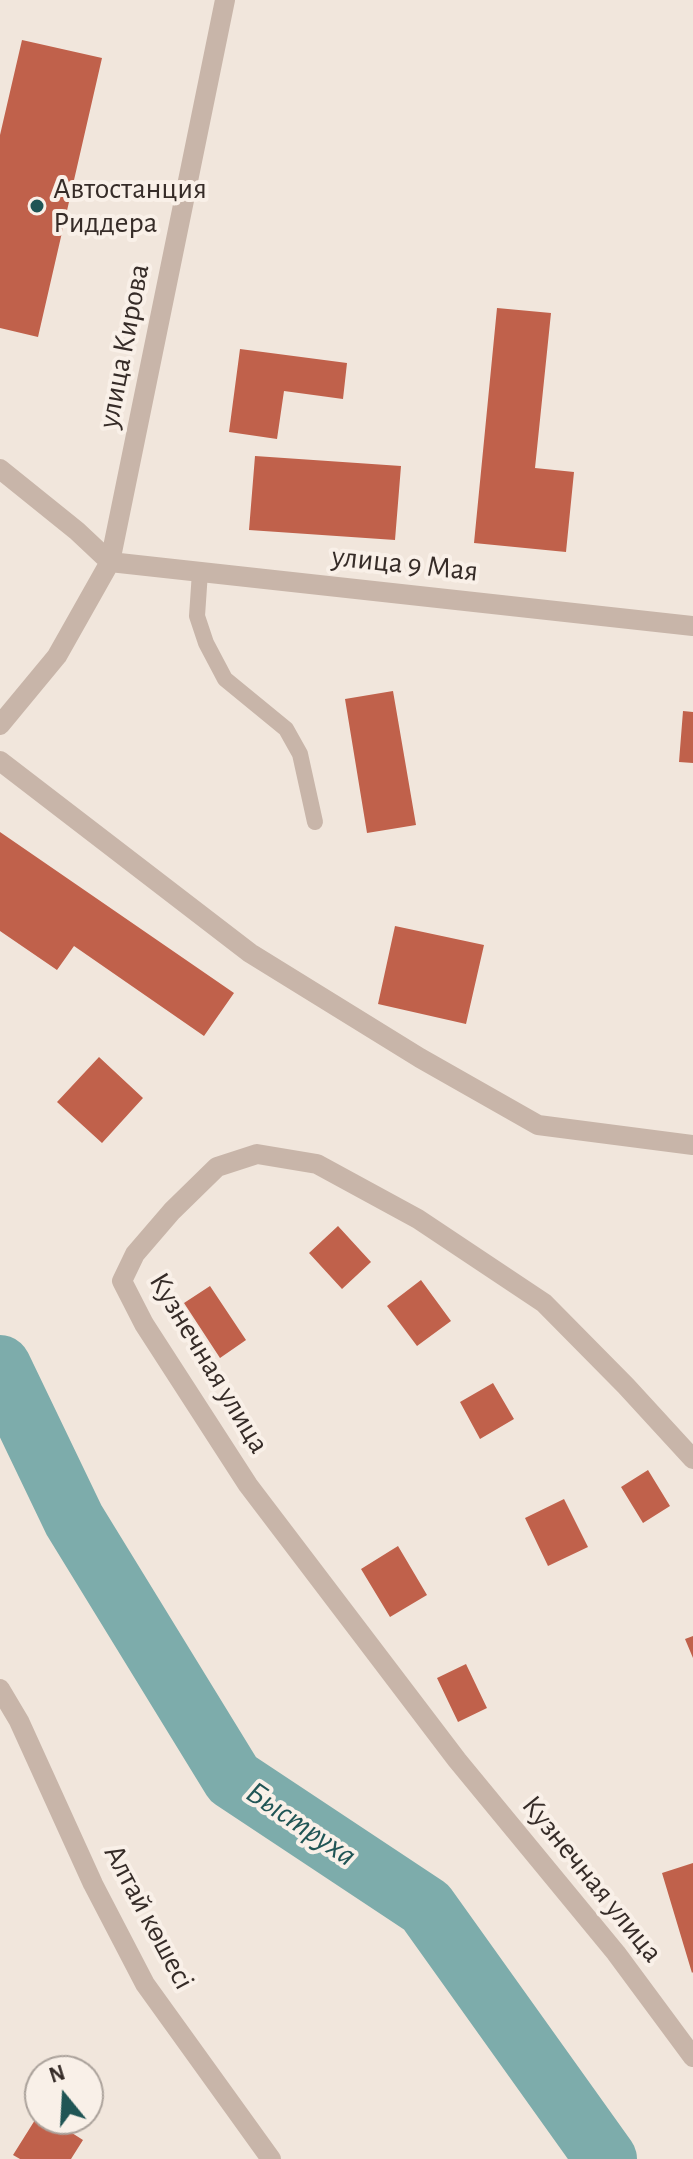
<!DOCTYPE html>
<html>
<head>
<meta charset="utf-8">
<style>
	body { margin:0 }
	#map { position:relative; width:693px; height:2159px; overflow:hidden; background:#f1e6dc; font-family:"Alegreya Sans",sans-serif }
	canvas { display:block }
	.north { position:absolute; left:24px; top:2055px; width:80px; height:80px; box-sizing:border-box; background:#f9f0e8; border:2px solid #aba29b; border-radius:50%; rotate:342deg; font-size:22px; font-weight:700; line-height:32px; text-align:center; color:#362c28 }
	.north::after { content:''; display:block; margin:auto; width:28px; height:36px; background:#205555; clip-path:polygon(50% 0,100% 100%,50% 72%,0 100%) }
</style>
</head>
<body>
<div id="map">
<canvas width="693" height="2159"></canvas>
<div class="north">N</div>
</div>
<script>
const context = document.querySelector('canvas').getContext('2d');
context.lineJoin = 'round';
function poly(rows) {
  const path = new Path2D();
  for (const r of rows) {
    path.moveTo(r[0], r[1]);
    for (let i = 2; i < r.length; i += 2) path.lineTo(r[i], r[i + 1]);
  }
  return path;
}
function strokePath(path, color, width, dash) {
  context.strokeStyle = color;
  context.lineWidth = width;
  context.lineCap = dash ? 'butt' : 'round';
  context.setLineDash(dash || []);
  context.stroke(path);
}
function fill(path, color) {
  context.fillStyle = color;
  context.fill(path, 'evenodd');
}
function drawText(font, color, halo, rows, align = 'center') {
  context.font = font + ' "Alegreya Sans",sans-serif';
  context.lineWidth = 8;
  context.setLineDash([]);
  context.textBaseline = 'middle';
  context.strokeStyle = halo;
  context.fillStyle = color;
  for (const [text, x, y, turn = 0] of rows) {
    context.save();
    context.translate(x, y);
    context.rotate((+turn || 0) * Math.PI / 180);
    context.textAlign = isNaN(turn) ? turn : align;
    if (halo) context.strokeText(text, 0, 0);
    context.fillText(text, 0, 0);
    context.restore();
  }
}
strokePath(poly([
	[0,1366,74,1520,233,1779,426,1907,606,2159]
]), '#7dacab', 62);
fill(poly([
	[22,40,102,58,38,337,0,328,0,135],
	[497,308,551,313,535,468,574,472,566,552,474,543],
	[240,349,347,363,343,399,284,391,277,439,229,432],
	[255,456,401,466,395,540,249,530],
	[393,691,416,825,367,833,345,699],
	[683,711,693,712,693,763,679,762],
	[0,832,234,993,204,1036,74,946,57,970,0,931],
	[395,926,484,945,466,1024,378,1004],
	[99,1057,143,1098,102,1143,57,1102],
	[338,1226,371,1262,342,1289,309,1253],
	[421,1280,451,1321,417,1346,387,1306],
	[210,1286,246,1340,220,1358,184,1303],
	[493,1383,514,1419,480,1439,460,1402],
	[648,1470,670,1506,643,1523,621,1487],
	[564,1499,588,1547,548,1566,525,1518],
	[398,1546,427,1595,390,1617,361,1569],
	[693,1636,693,1658,685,1639],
	[466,1664,487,1708,458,1722,437,1678],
	[693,1863,693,1972,692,1973,662,1873],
	[40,2112,40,2119,50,2119,83,2140,71,2159,20,2159,13,2155]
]), '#c0614b');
strokePath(poly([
	[200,572,197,616,206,643,225,679,286,729,300,754,315,822]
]), '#c8b5a9', 16);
strokePath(poly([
	[0,469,77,531,110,562],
	[110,562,693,626],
	[0,725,57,656,110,562,225,0],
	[0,761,250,953,420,1058,538,1125,693,1145],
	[693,1459,626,1386,544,1303,418,1219,317,1164,257,1154,217,1167,172,1211,135,1254,122,1281,144,1324,248,1485,457,1760,616,1953,693,2057],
	[0,1689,19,1721,93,1884,145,1984,271,2159]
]), '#c8b5a9', 20);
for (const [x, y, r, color] of [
	[37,206,8,"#205555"]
]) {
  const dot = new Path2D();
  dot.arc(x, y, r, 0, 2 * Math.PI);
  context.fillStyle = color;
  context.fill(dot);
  strokePath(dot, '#f9f0e8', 3);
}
drawText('30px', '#362c28', '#f9f0e8', [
	["Автостанция",53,189],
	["Риддера",53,223]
], 'left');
drawText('30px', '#362c28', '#f9f0e8', [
	["улица Кирова",124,346,-79],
	["улица 9 Мая",405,564,6],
	["Кузнечная улица",209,1363,59],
	["Кузнечная улица",592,1879,51],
	["Алтай көшесі",149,1917,62]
]);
drawText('italic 32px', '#205555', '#f9f0e8', [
	["Быструха",301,1824,34]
]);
</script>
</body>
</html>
